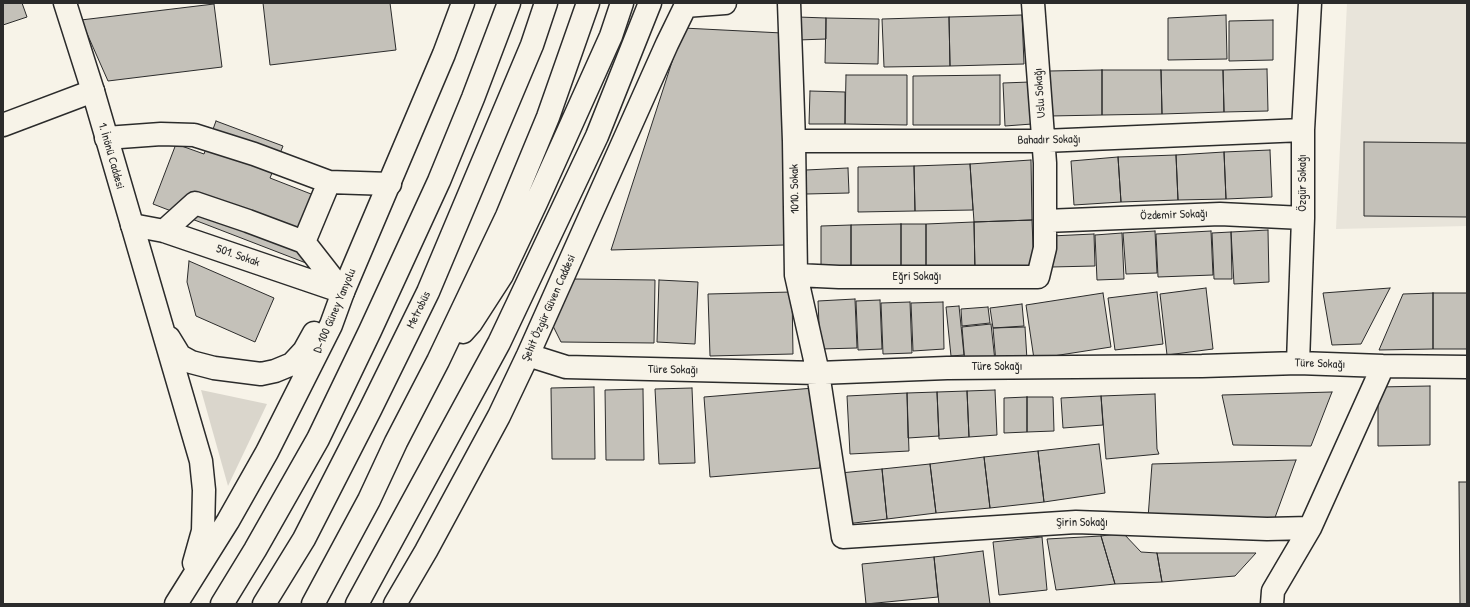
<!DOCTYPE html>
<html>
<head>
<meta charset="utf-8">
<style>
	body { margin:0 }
	#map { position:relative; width:1470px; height:607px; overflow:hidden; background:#f7f3e8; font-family:"Patrick Hand",sans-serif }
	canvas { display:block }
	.frame { position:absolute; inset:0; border:4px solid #2b2b2b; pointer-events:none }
</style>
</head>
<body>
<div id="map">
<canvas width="1470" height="607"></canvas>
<div class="frame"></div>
</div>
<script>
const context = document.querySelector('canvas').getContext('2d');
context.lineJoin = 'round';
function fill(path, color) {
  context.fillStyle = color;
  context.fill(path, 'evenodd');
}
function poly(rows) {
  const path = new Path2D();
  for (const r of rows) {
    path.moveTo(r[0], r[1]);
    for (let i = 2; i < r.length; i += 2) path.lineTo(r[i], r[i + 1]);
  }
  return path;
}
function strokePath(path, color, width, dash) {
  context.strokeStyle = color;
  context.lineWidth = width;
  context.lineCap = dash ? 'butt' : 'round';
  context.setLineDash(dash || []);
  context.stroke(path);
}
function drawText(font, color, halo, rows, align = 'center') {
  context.font = font + ' "Patrick Hand",sans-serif';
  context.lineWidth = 3;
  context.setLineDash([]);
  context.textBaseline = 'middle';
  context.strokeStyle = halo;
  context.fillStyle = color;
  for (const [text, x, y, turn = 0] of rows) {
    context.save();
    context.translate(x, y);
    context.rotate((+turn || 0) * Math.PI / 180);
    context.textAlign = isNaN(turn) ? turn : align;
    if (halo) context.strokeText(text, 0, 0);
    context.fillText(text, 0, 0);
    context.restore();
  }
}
fill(poly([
	[1347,3,1467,3,1467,226,1336,229]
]), '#e8e4da');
fill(poly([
	[201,390,267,404,228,486]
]), '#dad6cc');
const building = poly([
	[3,3,22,3,27,17,3,25,3,3],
	[263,3,390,3,396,50,270,65,263,3],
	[214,4,222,67,108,81,81,20,214,4],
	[1022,15,1024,64,950,66,949,17,1022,15],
	[1226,15,1227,59,1168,60,1168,18,1226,15],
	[798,17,826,18,826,39,798,40,798,17],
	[949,17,950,66,884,67,882,19,949,17],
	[826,18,879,19,878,64,825,63,826,18],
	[1273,20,1273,60,1229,61,1229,21,1273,20],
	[683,28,782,33,784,245,611,250,683,28],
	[1267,69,1268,111,1224,112,1223,70,1267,69],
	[1102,70,1102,115,1050,116,1049,71,1102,70],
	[1102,70,1161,70,1162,114,1102,115,1102,70],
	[1161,70,1223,70,1224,112,1162,114,1161,70],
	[846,75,907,75,907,125,845,124,846,75],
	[1000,75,1000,125,913,125,913,76,1000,75],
	[1030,82,1032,124,1005,126,1003,83,1030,82],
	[810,91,845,92,845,124,809,124,810,91],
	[216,121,283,146,270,178,329,201,306,263,153,204,176,144,204,154,216,121],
	[1364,142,1467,143,1467,217,1364,216,1364,142],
	[1270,150,1272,197,1226,199,1224,152,1270,150],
	[1224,152,1226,199,1178,200,1176,155,1224,152],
	[1176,155,1178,200,1121,202,1118,157,1176,155],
	[1118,157,1121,202,1074,205,1071,161,1118,157],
	[1031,160,1032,220,974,222,970,164,1031,160],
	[970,164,973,210,915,211,914,166,970,164],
	[914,166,915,211,858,212,858,167,914,166],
	[848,168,849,193,806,194,806,170,848,168],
	[1032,220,1034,270,975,271,974,222,1032,220],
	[974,222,975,271,926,272,926,224,974,222],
	[901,224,901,271,851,271,851,225,901,224],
	[901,224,926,224,926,272,901,271,901,224],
	[851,225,851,271,821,271,821,226,851,225],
	[1268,230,1269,282,1234,284,1231,232,1268,230],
	[1155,231,1157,273,1126,274,1123,233,1155,231],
	[1211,231,1213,275,1158,277,1156,234,1211,231],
	[1231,232,1232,279,1214,279,1212,233,1231,232],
	[1122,233,1124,279,1097,280,1095,235,1122,233],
	[1094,234,1095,266,1051,267,1051,236,1094,234],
	[189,261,274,298,255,342,196,316,187,282,189,261],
	[573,279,655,280,654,343,561,342,552,324,573,279],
	[659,280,698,282,695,344,657,342,659,280],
	[1206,288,1213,349,1167,355,1160,294,1206,288],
	[1390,288,1361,344,1332,345,1323,293,1390,288],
	[792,292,793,354,710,356,708,294,792,292],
	[1157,292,1163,344,1115,350,1108,298,1157,292],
	[1103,293,1111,347,1034,359,1026,305,1103,293],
	[1433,293,1433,349,1379,350,1403,294,1433,293],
	[1433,293,1467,293,1467,349,1433,349,1433,293],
	[855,299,857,348,820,349,818,301,855,299],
	[880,300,882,349,858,350,856,301,880,300],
	[910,302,912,353,883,354,881,303,910,302],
	[943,302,944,349,913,351,911,303,943,302],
	[1022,304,1024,326,993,328,990,308,1022,304],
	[959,306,964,355,951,356,946,307,959,306],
	[988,307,990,323,962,326,961,309,988,307],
	[991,324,995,361,965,364,962,327,991,324],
	[1025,327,1027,360,996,363,993,328,1025,327],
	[1430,386,1430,445,1378,446,1378,387,1430,386],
	[594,387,595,459,552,459,551,388,594,387],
	[692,388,695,463,659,464,655,389,692,388],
	[814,388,820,468,710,477,704,397,814,388],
	[643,389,644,460,606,460,605,390,643,389],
	[995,390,997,435,969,437,967,391,995,390],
	[967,391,969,437,939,439,937,392,967,391],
	[937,392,939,436,908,438,907,393,937,392],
	[1332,392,1311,446,1233,445,1222,395,1332,392],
	[907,393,909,451,850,454,847,396,907,393],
	[1155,394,1157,449,1159,454,1106,459,1101,396,1155,394],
	[1101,396,1103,425,1063,428,1061,398,1101,396],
	[1027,397,1027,432,1004,433,1004,398,1027,397],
	[1027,397,1053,397,1054,431,1027,432,1027,397],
	[1099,444,1105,493,1044,502,1038,451,1099,444],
	[1038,451,1044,502,990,508,984,457,1038,451],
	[984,457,990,508,936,513,930,464,984,457],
	[1296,460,1273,523,1148,518,1152,464,1296,460],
	[930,464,936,513,887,519,882,469,930,464],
	[882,469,887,519,846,524,840,473,882,469],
	[1459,482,1467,482,1467,604,1460,604,1459,482],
	[1123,533,1141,552,1157,553,1162,582,1115,584,1101,536,1123,533],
	[1101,536,1115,584,1056,590,1047,539,1101,536],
	[1042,537,1047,590,999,595,993,542,1042,537],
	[983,551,990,604,939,604,934,557,983,551],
	[1157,553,1256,553,1235,576,1162,582,1157,553],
	[934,557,938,597,866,604,862,564,934,557]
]);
fill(building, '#c4c1b9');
strokePath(building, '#2b2b2b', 1);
const minor = poly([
	[789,3,794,141,796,275,818,373,843,537,1076,522,1267,529,1310,528,1383,366],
	[685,6,725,3],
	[3,125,93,91],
	[106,138,161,134,194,135,254,154,329,182],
	[794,141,1043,141,1303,130],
	[1045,221,1220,214,1303,218],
	[132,225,164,231,343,292],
	[164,231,195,203,248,221,304,242],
	[796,275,839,277,1038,277,1045,248,1045,163,1033,3],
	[343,292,304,242,329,182,390,184],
	[528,355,566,367,818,373,947,368,1202,366,1298,363,1383,366,1467,367],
	[1298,363,1303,218,1303,130,1310,3],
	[264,604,304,539,370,410,428,292,532,45,546,3],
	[395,604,426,551,499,416,528,355,667,44,687,3],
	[1272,604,1273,591,1310,528]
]);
const major = poly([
	[65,3,93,91,201,461,204,490,203,531,194,563],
	[169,338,180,356,191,362,214,368,261,374,275,371,292,364,304,351,314,333],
	[176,604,228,521,267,452,331,325,343,292,444,54,463,3],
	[357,604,499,343,597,136,650,3]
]);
const highway = poly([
	[463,332,471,323,502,275,536,203,611,36,622,3],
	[222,604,255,550,318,439,370,331,439,181,473,98,509,3],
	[313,604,369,500,396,442,438,361,507,216,548,117,588,3]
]);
strokePath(minor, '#2b2b2b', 25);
strokePath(major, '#2b2b2b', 25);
strokePath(highway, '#2b2b2b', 25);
strokePath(minor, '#f7f3e8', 22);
strokePath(major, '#f7f3e8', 22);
strokePath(highway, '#f7f3e8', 22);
drawText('12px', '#2b2b2b', '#f7f3e8', [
	["Uslu Sokağı",1040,93,-94],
	["Bahadır Sokağı",1049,140,-1],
	["1. İnönü Caddesi",111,156,74],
	["Özgür Sokağı",1303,183,-90],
	["1010. Sokak",795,189,-91],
	["Özdemir Sokağı",1174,215,-2],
	["501. Sokak",238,256,19],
	["Eğri Sokağı",917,277],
	["Şehit Özgür Güven Caddesi",549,308,-66],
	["Metrobüs",419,310,-64],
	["D-100 Güney Yanyolu",335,311,-67],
	["Türe Sokağı",1320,364,2],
	["Türe Sokağı",997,367],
	["Türe Sokağı",673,370,1],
	["Şirin Sokağı",1082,523]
]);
</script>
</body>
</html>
